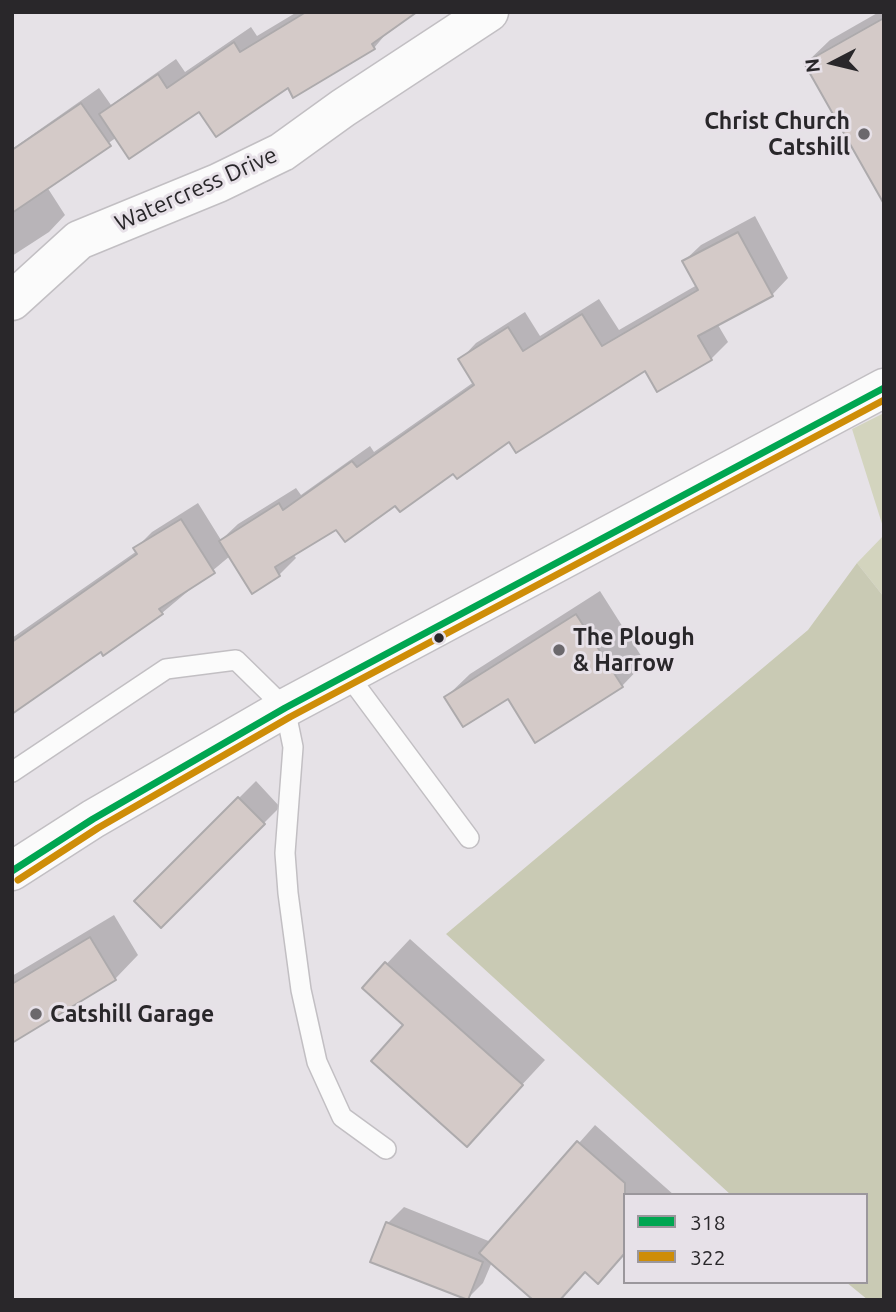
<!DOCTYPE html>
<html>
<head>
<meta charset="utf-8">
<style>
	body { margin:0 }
	#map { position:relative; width:896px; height:1312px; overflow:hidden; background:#e6e2e7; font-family:Ubuntu,sans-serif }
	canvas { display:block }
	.frame { position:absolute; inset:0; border:14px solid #29272a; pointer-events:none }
	.legend { position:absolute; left:623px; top:1193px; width:245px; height:91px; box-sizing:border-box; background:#e7e1e8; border:2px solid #9b979c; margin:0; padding:9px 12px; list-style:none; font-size:21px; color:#29272a }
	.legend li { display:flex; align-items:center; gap:14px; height:35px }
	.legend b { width:35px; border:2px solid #9b979c }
	.north { position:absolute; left:798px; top:28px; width:70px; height:70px; -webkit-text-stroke:5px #e7e1e8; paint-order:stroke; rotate:263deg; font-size:19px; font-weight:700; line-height:28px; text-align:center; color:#29272a }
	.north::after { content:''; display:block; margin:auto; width:24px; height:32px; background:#29272a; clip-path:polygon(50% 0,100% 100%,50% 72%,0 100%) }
</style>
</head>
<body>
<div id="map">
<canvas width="896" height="1312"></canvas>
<div class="frame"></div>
<ul class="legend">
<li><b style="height:9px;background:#00a651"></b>318</li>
<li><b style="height:9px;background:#ce8d08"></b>322</li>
</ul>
<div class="north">N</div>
</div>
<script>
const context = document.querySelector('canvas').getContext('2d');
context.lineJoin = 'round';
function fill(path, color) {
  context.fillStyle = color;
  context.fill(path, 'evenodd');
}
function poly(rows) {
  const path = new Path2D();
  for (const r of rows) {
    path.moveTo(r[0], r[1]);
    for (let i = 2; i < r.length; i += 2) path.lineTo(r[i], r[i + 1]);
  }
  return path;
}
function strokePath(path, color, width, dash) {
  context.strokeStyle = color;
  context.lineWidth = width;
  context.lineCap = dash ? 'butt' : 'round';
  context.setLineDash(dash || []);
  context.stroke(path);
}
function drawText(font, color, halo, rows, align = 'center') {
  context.font = font + ' Ubuntu,sans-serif';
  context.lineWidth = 6;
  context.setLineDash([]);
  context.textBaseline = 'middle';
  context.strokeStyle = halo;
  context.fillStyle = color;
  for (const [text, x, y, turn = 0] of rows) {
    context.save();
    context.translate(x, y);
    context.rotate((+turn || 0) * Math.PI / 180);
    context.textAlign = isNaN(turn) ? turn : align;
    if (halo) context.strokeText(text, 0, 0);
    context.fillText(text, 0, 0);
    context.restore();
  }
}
fill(poly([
	[884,413,884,530,852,429],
	[884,535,884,597,857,563]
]), '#d3d4be');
fill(poly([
	[857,563,884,597,884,1300,868,1300,846,1282,866,1282,866,1195,731,1195,446,934,808,630]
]), '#c9cab4');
fill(poly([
	[297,12,414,12,390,29,374,48,288,86,199,110,117,137,47,187,65,215,49,232,12,256,12,149,99,88,111,105,176,59,185,72,251,27,257,36],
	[879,12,884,12,884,201,806,63,830,40],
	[755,216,788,278,772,295,718,325,728,342,711,359,646,369,509,439,396,503,337,528,293,554,296,558,279,575,230,556,162,613,101,650,12,712,12,638,137,551,135,549,152,532,198,503,221,540,238,524,296,488,301,495,370,446,374,452,474,382,460,360,476,343,525,312,540,336,599,299,619,330,697,285,684,261,701,245],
	[600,591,645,662,622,686,508,697,446,697,470,674],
	[256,781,280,807,161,926,136,901],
	[114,915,138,955,115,979,12,1041,12,976],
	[410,939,545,1060,467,1144,406,1025,364,988],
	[595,1125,674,1195,625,1195,586,1271,492,1262,483,1283,466,1300,372,1261,388,1223,404,1207,491,1242]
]), '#0003');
const building = poly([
	[306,12,417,12,372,44,375,49,293,98,288,88,216,137,199,112,129,159,99,114,158,74,167,88,234,42,240,52,306,12],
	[884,18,884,204,804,63,884,18],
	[81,103,111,146,12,213,12,150,81,103],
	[738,232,773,296,698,336,712,360,657,392,645,371,516,453,509,442,457,479,453,474,400,512,395,506,345,542,336,530,275,567,280,576,252,594,219,541,279,503,283,510,352,461,357,467,474,385,458,359,508,327,523,351,582,314,602,346,698,290,682,261,738,232],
	[181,519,215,573,159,609,163,614,103,656,101,652,12,714,12,642,137,554,133,548,181,519],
	[576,614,623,687,535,743,508,699,463,727,444,697,576,614],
	[238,797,265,824,161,928,134,901,238,797],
	[90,937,116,980,12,1043,12,984,90,937],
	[385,962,523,1085,467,1147,371,1061,403,1025,362,988,385,962],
	[577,1141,625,1183,625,1253,598,1284,585,1272,560,1300,533,1300,479,1253,577,1141],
	[386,1222,483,1262,468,1300,370,1262,386,1222]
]);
fill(building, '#d4cac8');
strokePath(building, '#adaaac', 2);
const service = poly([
	[348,675,469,838],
	[12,772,166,669,236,660,285,708,293,747,285,853,288,893,301,990,317,1062,342,1117,386,1149]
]);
const minor = poly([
	[12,301,79,240,218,183,282,152,343,108,489,12]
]);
const secondary = poly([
	[12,871,93,819,285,708,884,388]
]);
strokePath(service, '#c2bfc3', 22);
strokePath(minor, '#c2bfc3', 41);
strokePath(secondary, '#c2bfc3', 41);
strokePath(service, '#fbfbfb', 19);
strokePath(minor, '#fbfbfb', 38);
strokePath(secondary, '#fbfbfb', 38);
strokePath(poly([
	[12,871,93,819,285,708,884,388]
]), '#00a651', 7);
strokePath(poly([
	[18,880,98,828,290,717,884,400]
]), '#ce8d08', 7);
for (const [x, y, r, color] of [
	[864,134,7,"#6b686c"],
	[439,638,6,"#29272a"],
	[559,650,7,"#6b686c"],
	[36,1014,7,"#6b686c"]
]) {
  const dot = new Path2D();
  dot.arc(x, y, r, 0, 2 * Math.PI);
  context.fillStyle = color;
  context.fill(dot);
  strokePath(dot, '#e7e1e8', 2.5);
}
drawText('bold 23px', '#29272a', '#e7e1e8', [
	["Christ Church",850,121,"right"],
	["Catshill",850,147,"right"],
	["The Plough",573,637],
	["& Harrow",573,663],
	["Catshill Garage",50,1014]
], 'left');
drawText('23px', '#29272a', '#e7e1e8', [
	["Watercress Drive",196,189,-24]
]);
</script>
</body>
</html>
